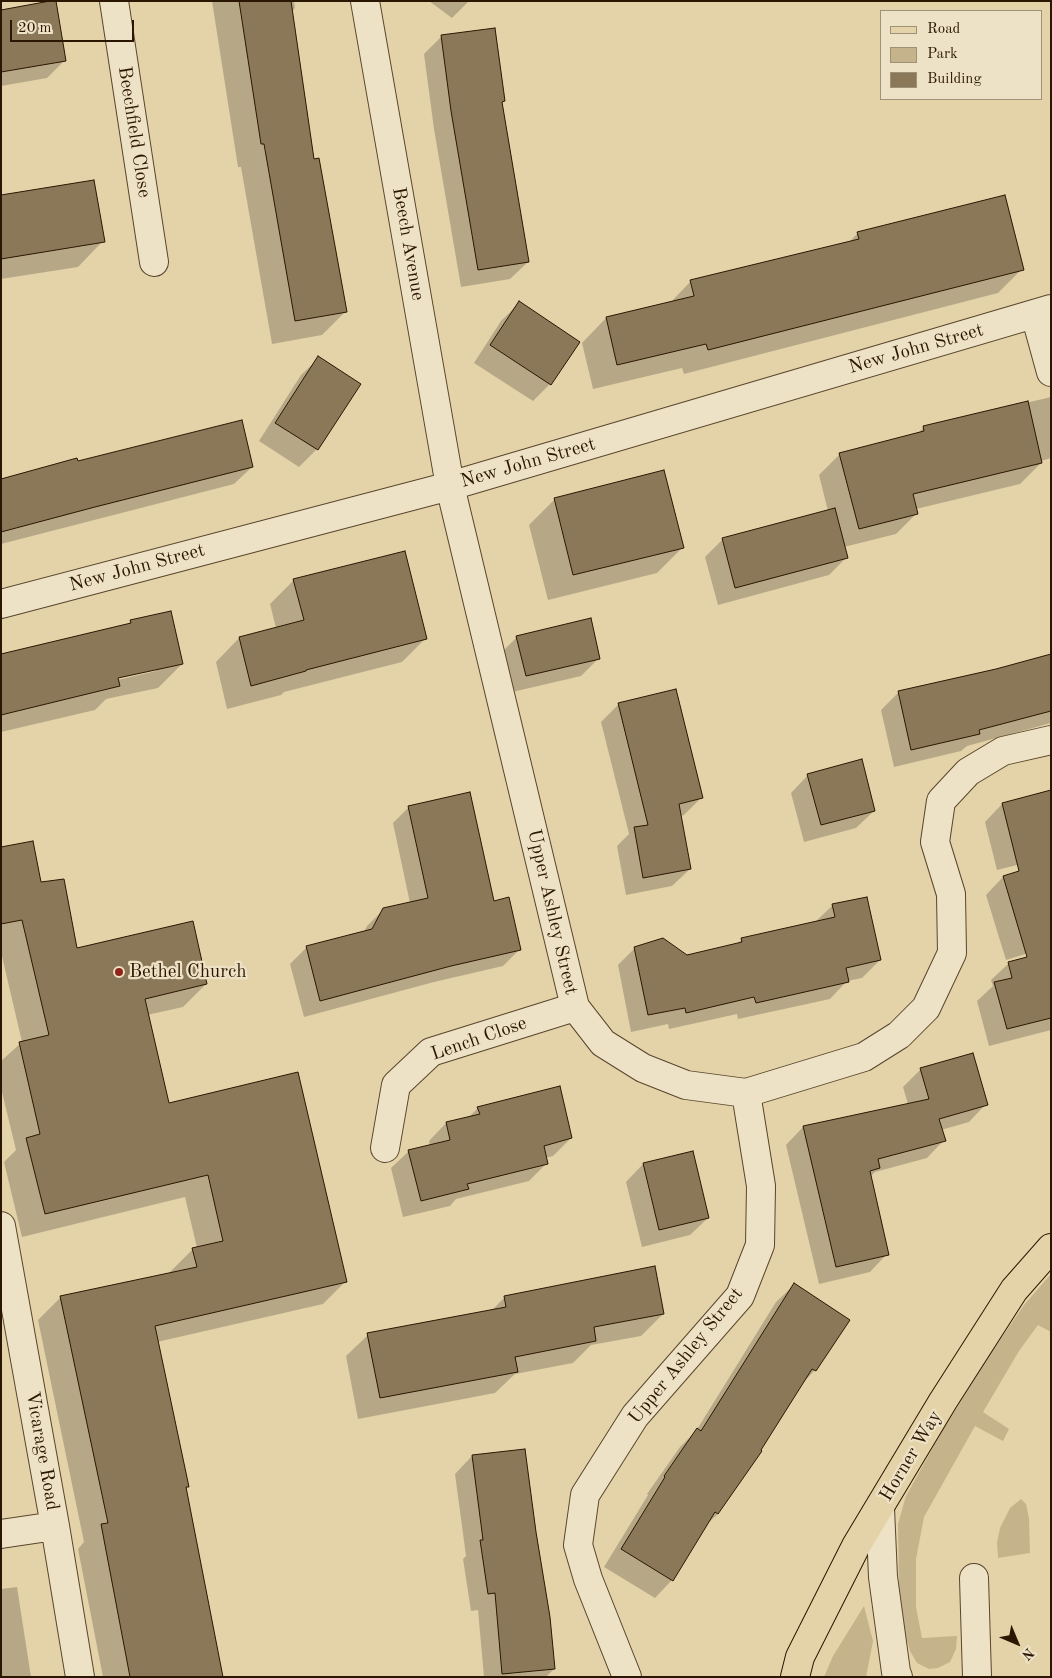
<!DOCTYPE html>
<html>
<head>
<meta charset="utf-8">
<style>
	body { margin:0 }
	#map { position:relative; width:1052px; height:1678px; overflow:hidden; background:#e4d3a8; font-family:"Old Standard TT",serif }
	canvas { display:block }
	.frame { position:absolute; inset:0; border:2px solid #2b1602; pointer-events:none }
	.legend { position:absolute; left:880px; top:10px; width:162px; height:90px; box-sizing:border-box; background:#ede2c6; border:1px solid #9f9078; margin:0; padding:6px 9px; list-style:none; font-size:15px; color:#2b1602 }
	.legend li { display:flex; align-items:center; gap:10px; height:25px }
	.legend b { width:25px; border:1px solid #9f9078 }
	.north { position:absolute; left:992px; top:1618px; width:50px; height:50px; -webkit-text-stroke:4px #ede2c6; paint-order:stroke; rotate:135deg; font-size:14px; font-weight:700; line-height:20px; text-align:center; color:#2b1602 }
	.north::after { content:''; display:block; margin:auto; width:18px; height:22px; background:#2b1602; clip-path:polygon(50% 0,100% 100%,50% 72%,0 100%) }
	.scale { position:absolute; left:10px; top:20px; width:124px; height:22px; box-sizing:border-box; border:2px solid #2b1602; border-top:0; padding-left:6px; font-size:15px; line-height:18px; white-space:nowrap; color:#2b1602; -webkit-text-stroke:4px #ede2c6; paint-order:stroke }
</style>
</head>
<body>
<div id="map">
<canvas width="1052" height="1678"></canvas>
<div class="frame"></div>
<ul class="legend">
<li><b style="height:6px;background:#e4d3a8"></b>Road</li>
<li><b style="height:14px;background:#c5b38c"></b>Park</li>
<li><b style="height:14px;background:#8b7858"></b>Building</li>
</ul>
<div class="north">N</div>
<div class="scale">20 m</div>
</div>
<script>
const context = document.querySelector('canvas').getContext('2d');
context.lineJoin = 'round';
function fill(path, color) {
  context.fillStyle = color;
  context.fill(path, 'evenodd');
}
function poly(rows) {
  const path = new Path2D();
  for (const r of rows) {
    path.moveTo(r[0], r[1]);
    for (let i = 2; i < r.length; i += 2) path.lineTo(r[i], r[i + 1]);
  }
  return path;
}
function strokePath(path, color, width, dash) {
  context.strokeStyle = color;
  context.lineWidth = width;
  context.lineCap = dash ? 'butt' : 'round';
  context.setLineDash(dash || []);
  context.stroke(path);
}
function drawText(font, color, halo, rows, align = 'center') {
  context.font = font + ' "Old Standard TT",serif';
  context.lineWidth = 4.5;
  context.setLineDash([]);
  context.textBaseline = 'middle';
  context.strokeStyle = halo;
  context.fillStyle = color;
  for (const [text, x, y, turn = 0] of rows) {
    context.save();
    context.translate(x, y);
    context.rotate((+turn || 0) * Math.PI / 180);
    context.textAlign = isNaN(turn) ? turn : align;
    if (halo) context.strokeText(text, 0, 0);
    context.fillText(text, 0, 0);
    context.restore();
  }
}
fill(poly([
	[1051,1274,1051,1332,1038,1325,1019,1351,983,1412,1009,1429,1003,1441,975,1426,924,1517,916,1559,916,1607,922,1638,957,1636,956,1649,950,1662,938,1668,929,1669,917,1663,910,1651,905,1634,901,1608,899,1587,898,1524,906,1496,941,1433,989,1356,1024,1305],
	[1021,1499,1026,1504,1029,1518,1030,1553,998,1558,997,1543,1000,1528,1010,1508],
	[864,1606,873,1641,866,1677,824,1677,833,1656]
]), '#c5b38c');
fill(poly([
	[212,1,294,1,295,8,291,13,313,161,345,312,322,335,272,344,241,167,238,167],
	[429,1,469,1,452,18],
	[1,11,65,60,47,78,1,86],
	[442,36,504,101,501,104,528,262,510,279,461,287,434,129,424,54],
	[1,197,103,241,78,267,1,279],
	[858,233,1022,269,998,293,684,374,682,368,593,389,582,343,606,318,669,304,691,281,848,243],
	[519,303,550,384,533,401,474,363,501,321],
	[319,358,359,384,317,449,299,467,259,441,301,375],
	[1051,397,1051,458,1041,461,1041,463,1020,484,916,509,917,513,896,534,844,547,846,558,829,575,718,605,705,557,723,539,828,511,819,475,840,454,916,435,924,427],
	[77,462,252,467,234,484,1,544,1,480],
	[555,499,682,548,657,573,548,600,529,525],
	[294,580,426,638,402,662,284,692,281,695,227,709,216,662,239,638,276,628,270,604],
	[131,621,182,664,158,688,106,699,95,710,1,732,1,656,127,625],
	[156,669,156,671,113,681,112,678],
	[517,637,599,658,581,676,508,693,499,655],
	[1051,655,1051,723,967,746,961,751,894,767,881,710,899,692,996,670],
	[618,705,702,797,684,815,680,816,690,869,672,886,626,895,617,846,629,834,601,722],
	[808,775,874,811,856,828,804,842,791,793],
	[1002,804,1045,858,997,870,985,822],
	[409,807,493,902,520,949,503,966,434,982,304,1017,290,964,306,948,364,932,367,926,384,909,410,903,393,823],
	[1,848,40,884,76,950,206,984,183,1007,147,1015,168,1105,346,1281,323,1304,157,1342,187,1486,185,1489,221,1677,103,1677,78,1549,84,1542,38,1320,61,1297,171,1274,170,1272,193,1249,197,1248,185,1197,22,1237,4,1162,16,1150,1,1088,1,1061,22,1042,1,952],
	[1033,868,1051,946,1006,960,986,895,1003,877],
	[833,905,880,960,862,978,847,981,830,999,738,1019,737,1014,669,1029,668,1024,631,1032,618,965,635,948,687,956,736,945,742,939,814,923],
	[1051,952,1051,1030,989,1046,977,1001,993,986,991,980,1009,963],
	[921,1069,986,1104,969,1122,941,1130,944,1140,927,1158,875,1172,870,1177,887,1254,870,1272,819,1284,786,1145,803,1127,908,1104,903,1087],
	[478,1108,571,1138,553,1156,545,1158,547,1163,529,1181,456,1199,450,1206,403,1217,391,1168,409,1151,430,1146,429,1141,446,1123,468,1118],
	[643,1164,708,1218,690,1235,642,1247,626,1182],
	[794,1285,815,1370,800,1386,718,1514,706,1525,672,1580,655,1598,604,1567,648,1495,647,1494,680,1447,696,1431,776,1302],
	[505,1297,663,1314,641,1336,591,1345,573,1363,515,1374,495,1393,358,1419,346,1356,368,1335,490,1312],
	[524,1450,549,1617,554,1669,546,1677,484,1677,478,1610,471,1611,463,1559,466,1556,455,1474,472,1456],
	[17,1587,31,1677,1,1677,1,1589]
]), '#0003');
const building = poly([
	[50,1,56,1,66,61,1,72,1,10,50,1],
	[239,1,291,1,314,159,319,158,347,312,295,321,264,144,261,144,239,1],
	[495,28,505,101,502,102,529,262,478,270,451,111,441,35,495,28],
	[94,180,105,242,1,259,1,195,94,180],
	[1005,195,1024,270,708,350,706,344,617,365,606,317,694,296,690,280,859,239,857,232,1005,195],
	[519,301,580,342,551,385,490,345,519,301],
	[318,356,361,384,318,450,275,423,318,356],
	[1028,401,1042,463,913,494,918,514,859,529,839,453,924,431,923,426,1028,401],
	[242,420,253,467,95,507,1,532,1,479,77,458,78,461,242,420],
	[664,470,684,548,573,575,554,498,664,470],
	[835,508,848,558,735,588,722,538,835,508],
	[405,551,427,639,306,670,306,671,251,686,239,637,304,620,293,579,405,551],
	[171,611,183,664,118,678,120,686,1,715,1,654,131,623,130,620,171,611],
	[591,618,600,659,526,676,516,636,591,618],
	[1051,654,1051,711,979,730,980,734,911,750,898,691,996,669,1051,654],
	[676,689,703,798,679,804,691,869,643,878,634,827,648,825,618,703,676,689],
	[862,759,875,811,821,825,807,774,862,759],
	[1051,790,1051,1018,1007,1029,994,982,1012,978,1008,962,1027,957,1003,876,1019,871,1002,803,1051,790],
	[470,792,494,901,509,897,521,950,451,966,320,1001,306,946,372,929,383,908,428,898,408,806,470,792],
	[33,841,41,882,64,879,77,948,193,921,207,984,145,999,169,1103,298,1072,347,1282,155,1326,189,1487,186,1487,223,1677,130,1677,101,1524,108,1523,60,1296,197,1267,192,1248,223,1241,208,1175,45,1214,26,1138,40,1134,19,1042,49,1035,22,920,1,924,1,847,33,841],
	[867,897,881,960,846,968,849,982,756,1003,754,997,686,1013,685,1008,648,1015,634,947,663,938,687,955,742,942,741,938,835,917,832,904,867,897],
	[973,1053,988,1105,939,1119,946,1141,878,1159,880,1168,870,1171,889,1255,836,1267,803,1126,929,1099,920,1068,973,1053],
	[560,1086,572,1138,544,1146,548,1164,467,1184,469,1189,421,1201,408,1150,450,1140,446,1122,480,1114,477,1107,560,1086],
	[693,1151,709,1218,659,1230,643,1163,693,1151],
	[655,1266,664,1314,594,1327,596,1341,515,1357,518,1372,380,1398,367,1333,506,1307,504,1296,655,1266],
	[794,1283,850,1320,816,1371,812,1369,761,1450,762,1451,718,1514,715,1512,673,1581,621,1549,665,1477,664,1476,697,1428,701,1431,794,1283],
	[525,1449,536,1532,550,1617,555,1669,502,1674,495,1593,488,1594,480,1540,483,1540,472,1455,525,1449]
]);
fill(building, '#8b7858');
strokePath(building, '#2b1602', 1);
const minor = poly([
	[114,1,154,262],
	[365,1,450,486,575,1007,603,1043,643,1068,686,1085,746,1093,864,1057,899,1035,926,1008,952,953,951,894,935,842,941,801,968,772,1003,751,1051,740],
	[1035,314,1051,372],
	[1,604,450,486,1051,309],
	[385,1148,396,1085,431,1052,575,1007],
	[1,1226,55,1526,80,1677],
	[880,1508,883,1577,896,1672,898,1677],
	[1,1534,55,1526],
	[974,1578,977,1677],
	[627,1677,588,1579,578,1545,585,1495,635,1416,740,1296,760,1245,761,1186,746,1093]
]);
const major = poly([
	[795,1677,800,1657,856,1546,943,1401,1014,1290,1051,1248]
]);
strokePath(minor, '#59452c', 30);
strokePath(major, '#2b1602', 30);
strokePath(minor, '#ede2c6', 28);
strokePath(major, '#e4d3a8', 28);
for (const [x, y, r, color] of [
	[119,972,5,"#8f2418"]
]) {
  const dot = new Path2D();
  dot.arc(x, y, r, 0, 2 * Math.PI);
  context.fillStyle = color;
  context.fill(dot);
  strokePath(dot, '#ede2c6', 2);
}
drawText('19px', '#2b1602', '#ede2c6', [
	["Beechfield Close",134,132,81],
	["Beech Avenue",408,244,80],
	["New John Street",916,349,-16],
	["New John Street",528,463,-16],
	["New John Street",137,568,-15],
	["Upper Ashley Street",552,912,77],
	["Lench Close",479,1039,-19],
	["Upper Ashley Street",686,1356,-51],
	["Vicarage Road",42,1451,80],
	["Horner Way",911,1456,-59]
]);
drawText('19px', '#2b1602', '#ede2c6', [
	["Bethel Church",129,972]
], 'left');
</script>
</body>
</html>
